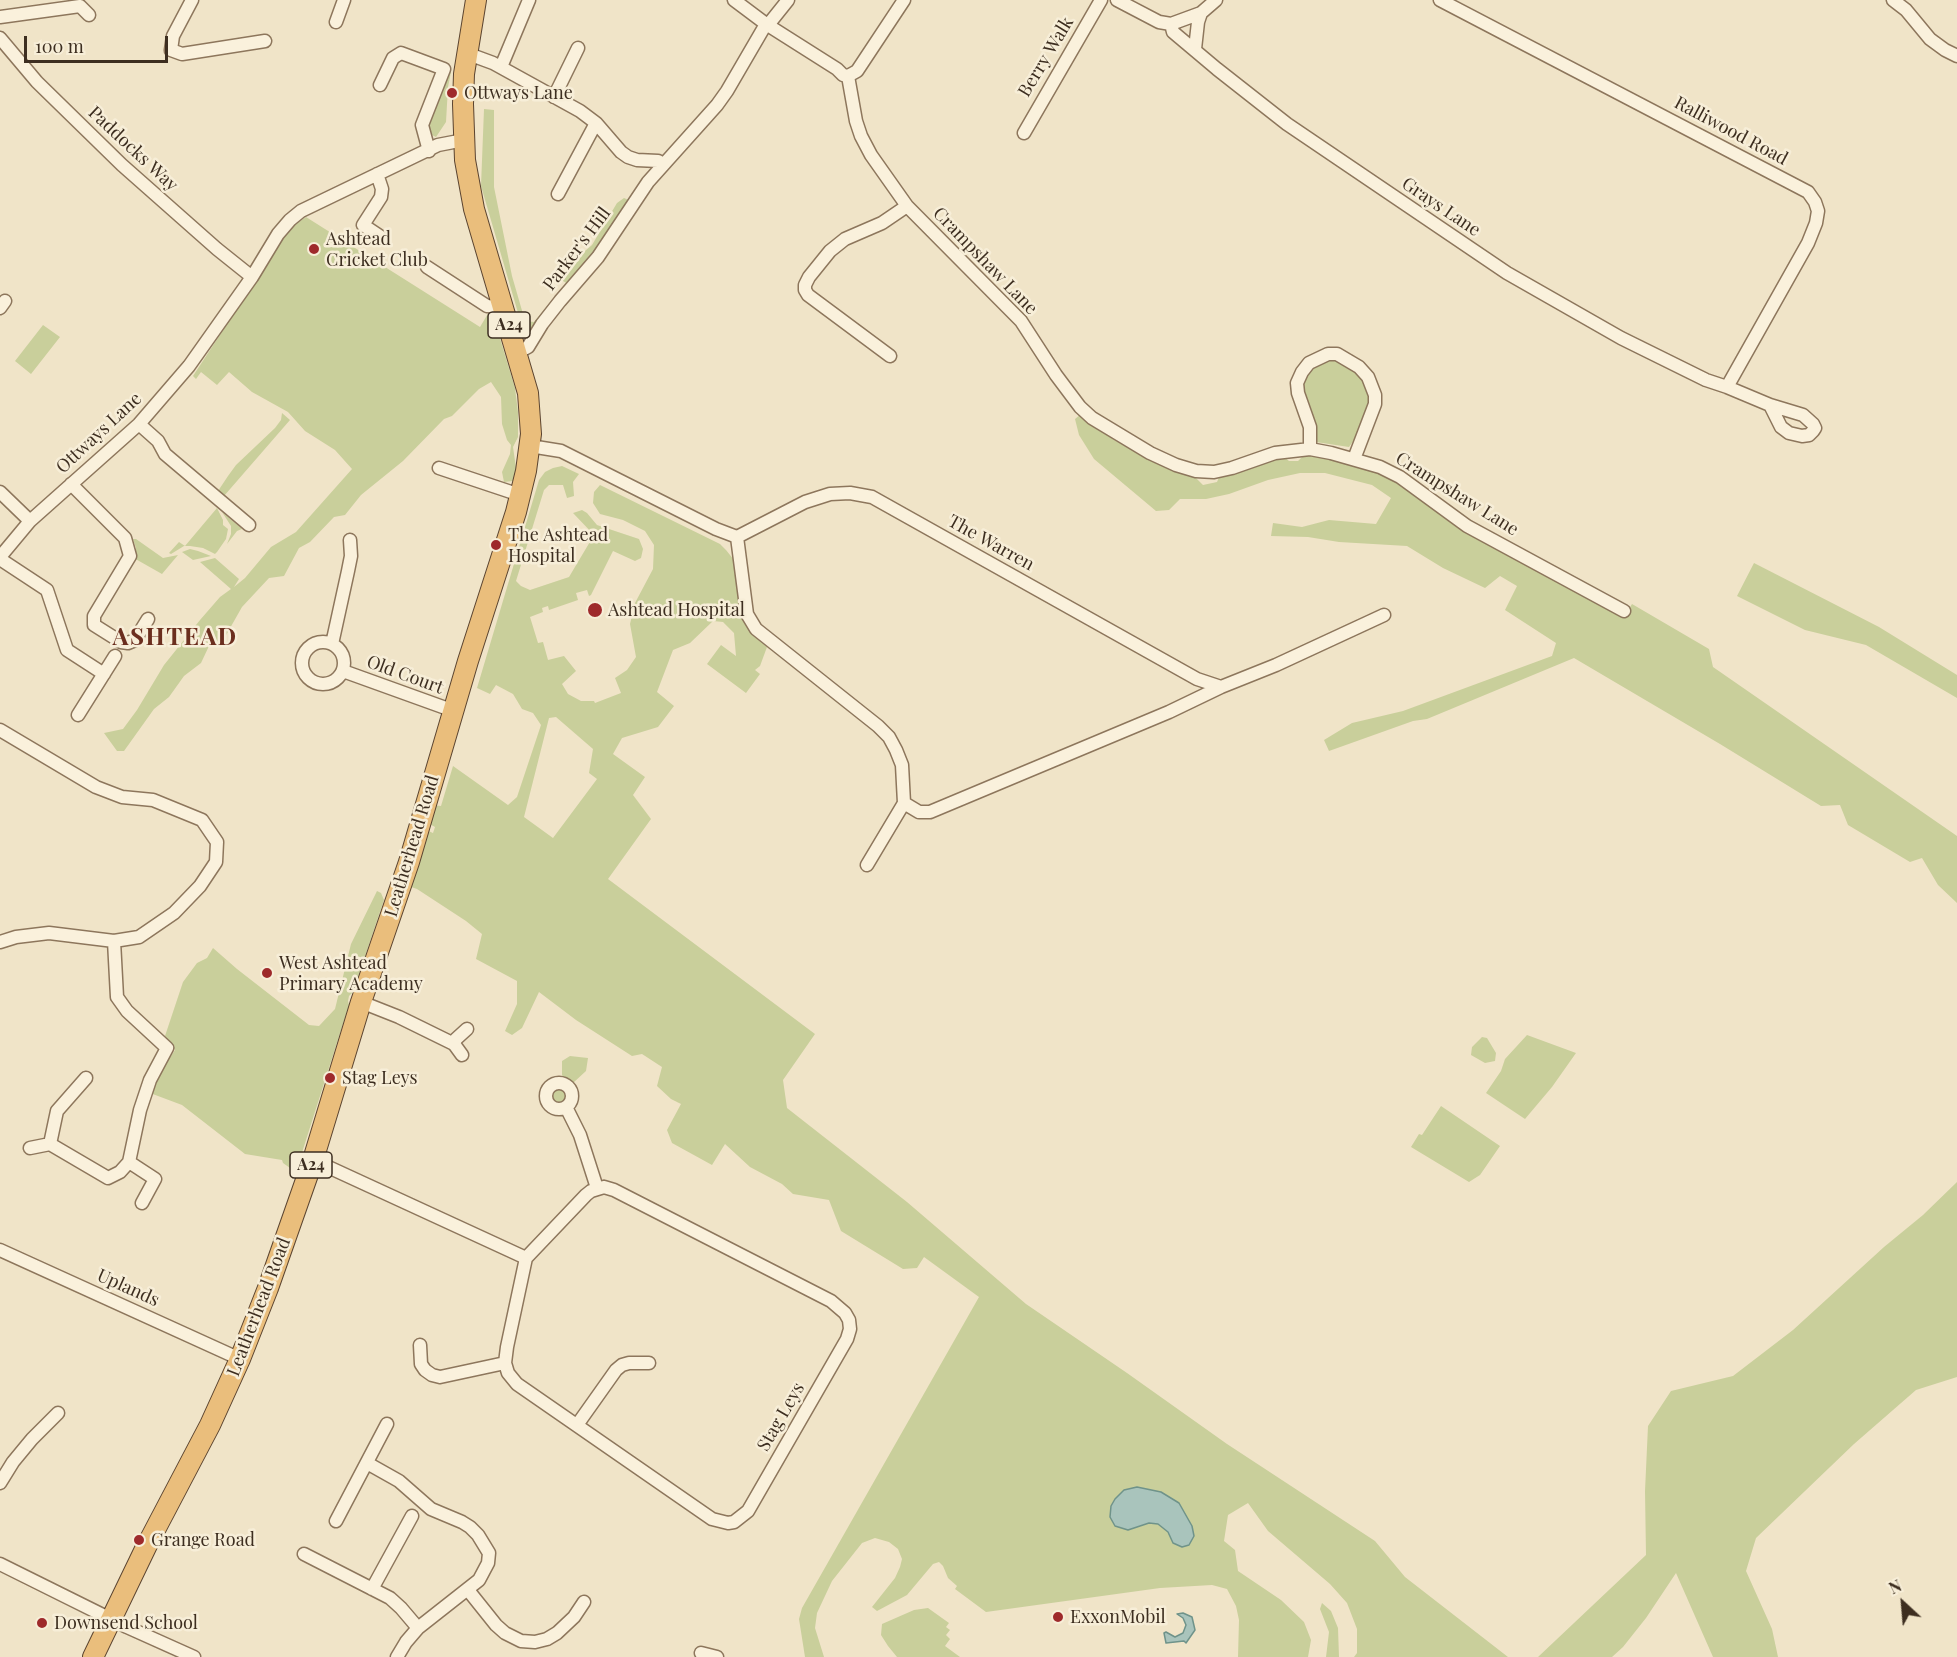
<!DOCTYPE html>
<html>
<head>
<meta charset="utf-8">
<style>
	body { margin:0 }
	#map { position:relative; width:1957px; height:1657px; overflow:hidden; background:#f0e4c8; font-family:"Playfair Display",serif }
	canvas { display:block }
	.north { position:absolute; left:1873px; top:1573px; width:60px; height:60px; -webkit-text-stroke:4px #f7eed8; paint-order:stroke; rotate:334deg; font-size:16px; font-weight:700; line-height:24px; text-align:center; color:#3d2e20 }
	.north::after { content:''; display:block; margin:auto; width:21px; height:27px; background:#3d2e20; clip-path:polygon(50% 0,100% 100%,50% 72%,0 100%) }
	.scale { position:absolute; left:24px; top:36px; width:144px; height:27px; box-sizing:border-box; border:3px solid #3d2e20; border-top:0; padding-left:8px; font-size:18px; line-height:21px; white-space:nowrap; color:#3d2e20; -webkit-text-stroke:4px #f7eed8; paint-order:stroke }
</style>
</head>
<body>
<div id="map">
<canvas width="1957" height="1657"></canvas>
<div class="north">N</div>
<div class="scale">100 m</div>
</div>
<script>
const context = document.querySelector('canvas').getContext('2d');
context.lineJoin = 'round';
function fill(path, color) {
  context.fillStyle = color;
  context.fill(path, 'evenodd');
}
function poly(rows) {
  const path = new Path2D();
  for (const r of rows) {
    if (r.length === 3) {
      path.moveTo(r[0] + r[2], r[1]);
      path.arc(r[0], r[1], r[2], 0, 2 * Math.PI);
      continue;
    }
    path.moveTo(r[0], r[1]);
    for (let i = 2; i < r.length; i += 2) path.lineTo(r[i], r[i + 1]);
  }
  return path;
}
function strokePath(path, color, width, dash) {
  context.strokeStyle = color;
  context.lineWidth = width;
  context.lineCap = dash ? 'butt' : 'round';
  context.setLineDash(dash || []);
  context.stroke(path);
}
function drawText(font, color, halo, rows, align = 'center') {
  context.font = font + ' "Playfair Display",serif';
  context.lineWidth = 5;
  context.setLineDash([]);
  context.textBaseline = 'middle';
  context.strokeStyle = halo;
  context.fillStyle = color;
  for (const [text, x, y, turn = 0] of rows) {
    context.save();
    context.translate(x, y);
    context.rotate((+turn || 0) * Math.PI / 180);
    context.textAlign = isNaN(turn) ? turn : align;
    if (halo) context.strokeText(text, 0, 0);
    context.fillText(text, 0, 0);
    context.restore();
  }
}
fill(poly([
	[448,70,451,72,448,87,446,122,436,137,428,133,425,125],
	[484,109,494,110,494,187,512,276,525,321,534,322,549,304,553,305,531,337,527,337,521,323,481,186],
	[624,198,631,201,602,247,568,284,563,281,561,275,572,262,592,245,617,203],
	[306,217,480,327,489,312,492,312,515,388,518,412,518,437,513,447,516,468,513,481,504,482,502,472,510,454,511,445,507,440,502,424,501,397,491,382,479,389,452,416,444,419,403,461,361,495,345,515,334,517,310,542,299,548,284,576,269,578,242,607,225,637,209,646,201,663,184,676,169,697,154,709,124,751,117,751,104,733,123,729,137,710,164,665,200,620,220,597,231,589,200,562,215,558,239,579,234,587,245,578,271,547,296,532,352,469,335,450,305,431,288,412,252,392,229,372,217,385,201,372,196,379,193,376,290,228],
	[43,325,60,337,31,374,15,361],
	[1333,357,1355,366,1366,383,1371,396,1356,437,1349,447,1316,442,1314,428,1301,386,1309,370],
	[282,413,290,420,224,496,218,491,228,476,236,465,275,428,281,420],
	[1081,414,1114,440,1159,464,1193,475,1203,485,1217,482,1220,475,1282,455,1289,461,1298,461,1305,454,1355,462,1389,476,1625,615,1632,604,1709,649,1713,667,1957,836,1957,903,1938,885,1922,858,1910,862,1848,825,1840,805,1821,806,1720,744,1574,658,1427,719,1413,721,1329,751,1324,740,1352,723,1403,711,1552,656,1556,643,1505,610,1517,586,1500,576,1485,588,1443,568,1407,546,1339,542,1308,537,1271,536,1273,523,1302,527,1329,520,1376,524,1391,498,1372,485,1325,473,1300,473,1268,480,1229,494,1206,499,1180,499,1169,510,1156,511,1094,459,1079,435,1075,419],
	[562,466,579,474,573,482,574,496,567,498,563,485,549,485,544,490,516,581,521,586,530,590,569,577,594,535,573,513,582,510,587,513,597,525,639,539,643,549,641,558,635,561,613,551,591,595,589,596,587,590,576,593,578,600,549,610,548,606,542,608,543,612,530,617,538,643,543,642,548,660,564,656,576,671,562,684,568,694,581,701,594,701,595,703,621,693,615,678,627,670,636,657,630,624,635,603,653,569,654,545,645,531,623,520,600,514,593,503,594,492,600,485,720,544,726,550,734,560,739,601,744,622,767,647,760,666,755,670,760,674,746,693,707,664,721,645,736,656,734,633,723,622,713,621,690,643,673,650,657,692,674,706,658,727,622,738,613,754,645,777,633,795,651,819,608,879,815,1034,783,1080,787,1108,907,1202,1026,1304,1127,1373,1227,1444,1375,1541,1405,1577,1508,1657,1354,1657,1357,1653,1357,1629,1347,1603,1330,1584,1268,1531,1248,1503,1228,1515,1224,1541,1235,1550,1238,1571,1281,1600,1304,1622,1311,1640,1308,1657,1238,1657,1239,1620,1236,1606,1227,1589,1212,1585,1160,1588,986,1612,955,1589,957,1586,948,1578,943,1566,939,1562,933,1564,907,1595,877,1611,872,1607,895,1578,900,1567,902,1559,898,1549,889,1542,875,1538,862,1543,832,1581,817,1613,815,1628,824,1657,805,1657,799,1619,802,1608,979,1297,924,1257,917,1268,903,1269,841,1231,829,1200,793,1194,782,1184,750,1167,725,1144,712,1165,672,1143,667,1130,681,1104,671,1099,657,1086,662,1067,642,1054,632,1056,576,1020,539,992,522,1028,512,1035,505,1031,517,1004,517,981,476,959,482,934,466,921,417,889,408,886,426,830,433,833,435,827,426,822,432,805,441,806,453,766,508,805,517,797,541,725,533,713,522,709,513,694,496,685,490,694,477,688,539,480,545,472,553,468],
	[556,717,593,749,589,773,597,779,553,838,524,817,549,718],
	[1161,1492,1179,1503,1173,1543,1168,1532,1159,1524,1149,1523,1128,1530],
	[217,508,223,520,223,525,228,529,226,539,217,552,215,554,203,548,190,546,184,546,171,554,169,553,179,542,185,546],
	[222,512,242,529,237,531,227,544,231,534,231,526],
	[133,539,136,539,163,558,178,555,162,574,132,557,136,548],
	[190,549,198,551,211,556,193,560,182,552],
	[1754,563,1879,627,1957,675,1957,698,1866,645,1805,630,1737,596],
	[377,891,381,893,384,900,353,992,349,996,348,1001,349,1005,299,1162,290,1168,283,1163,282,1160,245,1154,182,1105,150,1093,155,1080,175,1050,165,1036,183,982,197,963,207,958,213,948,237,969,309,1025,319,1026,335,1009,351,944],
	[1527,1035,1576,1053,1552,1087,1525,1119,1486,1093,1501,1071,1505,1059],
	[1482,1037,1487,1038,1496,1053,1495,1061,1485,1063,1471,1055,1472,1047],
	[570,1056,588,1058,586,1071,573,1083,567,1082,562,1075,562,1061],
	[559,1095,8],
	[1441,1106,1500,1146,1480,1175,1469,1182,1411,1147,1419,1134,1422,1135],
	[1957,1182,1957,1377,1916,1390,1854,1444,1756,1538,1746,1571,1772,1629,1778,1657,1713,1657,1676,1573,1646,1618,1623,1647,1612,1657,1538,1657,1646,1555,1645,1491,1648,1426,1671,1391,1733,1376,1793,1330,1884,1247,1923,1215],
	[1322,1603,1331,1611,1338,1628,1339,1657,1326,1657,1329,1632,1320,1609],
	[928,1608,949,1623,946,1627,950,1630,946,1635,950,1639,945,1646,960,1657,897,1657,888,1646,881,1635,882,1624,914,1610]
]), '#c9cf9b');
const water = poly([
	[1137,1487,1161,1492,1179,1503,1192,1526,1194,1536,1189,1545,1182,1547,1173,1543,1168,1532,1158,1524,1149,1523,1128,1530,1115,1526,1110,1517,1111,1506,1115,1499,1124,1490,1137,1487],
	[1183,1613,1192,1617,1195,1630,1186,1643,1184,1641,1166,1643,1164,1633,1166,1632,1175,1637,1183,1633,1186,1625,1183,1618,1177,1614,1183,1613]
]);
fill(water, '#a9c4bc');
strokePath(water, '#6f938a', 1.5);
const minor = poly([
	[192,0,173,36,171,50,182,54,265,41],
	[734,0,766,24,837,69,843,75,848,76],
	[1117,0,1159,22,1171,24],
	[1440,0,1808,192,1815,202,1818,211,1816,223,1808,243,1727,387],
	[1893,0,1906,10,1930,39,1945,50,1957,56],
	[0,17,80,6,89,15],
	[336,22,344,0],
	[1171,24,1173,32,1217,69,1287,124,1507,273,1621,338,1706,380,1727,387,1770,405,1803,415,1813,424,1815,428,1813,431,1809,435,1802,436,1789,433,1781,427,1770,405],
	[1171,24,1201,13,1216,0],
	[768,25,788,0],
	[0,38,37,82,122,165,217,249,252,277],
	[1195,49,1198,22,1201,13],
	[467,56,474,56,493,63,580,111,596,123,621,152,628,157,637,160,658,161,663,164],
	[501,67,529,0],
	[848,76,856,121,861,136,871,155,907,206,1021,321,1056,375,1080,407,1092,418,1150,453,1176,465,1196,471,1214,472,1232,468,1275,453,1310,449,1331,453,1380,467,1400,477,1467,526,1624,611],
	[848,76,857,71,904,0],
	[380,85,393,58,401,53,444,69,422,125,429,151],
	[554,97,578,48],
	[1024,133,1101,0],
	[377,174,382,189,381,197,363,225,381,237],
	[558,194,596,123],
	[427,267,487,306,503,307],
	[0,308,5,301],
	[517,353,528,347,542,324,560,301,598,257,648,182,717,105,727,91,766,24],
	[890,356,808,295,805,290,805,285,809,277,830,251,845,239,882,223,907,206],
	[139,424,158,441,165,454,249,525],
	[530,446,561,451,716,529,737,537,805,502,830,494,850,493,872,497,1197,679,1221,687],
	[1310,449,1310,427,1298,393,1297,383,1302,372,1309,363,1328,354,1337,354,1359,367,1368,377,1375,395,1375,404,1354,459],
	[439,468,520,495],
	[71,484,125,538,130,556,94,616,94,625,121,642,128,643,135,640,148,619],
	[0,492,30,521],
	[737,537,747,614,756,629,878,726,889,737,896,750,902,765,904,803,867,865],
	[0,557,30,521,139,424,189,366,252,277,278,234,290,220,301,211,438,145,464,140],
	[0,559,47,590,67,650,104,674],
	[323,663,21],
	[332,644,348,571,351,556,350,540],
	[343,671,454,711],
	[78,715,115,656],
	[0,730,96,787,122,797,153,800,202,820,217,842,216,862,200,886,174,913,139,937,114,941,49,933,16,937,0,942],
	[904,803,919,812,930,812,1169,712,1221,687,1276,665,1384,615],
	[361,1002,399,1017,454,1044],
	[462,1055,454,1044,456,1039,467,1029],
	[86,1078,57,1111,50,1144,108,1178,120,1172,129,1162,140,1110,150,1080,167,1048,127,1011,117,997,114,941],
	[559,1096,13],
	[566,1107,580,1135,597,1188],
	[30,1148,50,1144],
	[313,1160,526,1258],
	[129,1162,155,1179,142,1203],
	[604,1187,614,1190,831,1301,845,1313,849,1320,850,1329,847,1339,748,1511,734,1522,728,1523,712,1519,517,1384,508,1373,505,1363,507,1347,526,1258,586,1195,591,1191,604,1187],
	[0,1250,240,1359],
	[420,1345,421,1364,425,1370,432,1375,440,1377,505,1363],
	[577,1425,616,1370,622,1365,629,1363,649,1363],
	[367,1463,399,1481,431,1509,462,1522,470,1527,478,1535,489,1553,488,1563,479,1580,418,1628,406,1642,397,1657],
	[0,1483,13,1462,32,1439,58,1413],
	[336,1521,387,1424],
	[304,1554,390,1598,401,1608,418,1628],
	[0,1564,127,1627,194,1657],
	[372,1589,412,1516],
	[468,1590,496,1625,505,1633,521,1641,535,1642,547,1639,557,1633,574,1617,584,1602],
	[701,1653,717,1657]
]);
const trunk = poly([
	[93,1657,147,1545,210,1425,240,1359,268,1288,313,1160,361,1002,409,862,468,661,516,512,526,471,531,434,528,393,474,209,465,160,463,104,464,74,476,0]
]);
strokePath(minor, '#8d765c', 15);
strokePath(trunk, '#5b4430', 22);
strokePath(minor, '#faf1dc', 12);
strokePath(trunk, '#eabe7c', 20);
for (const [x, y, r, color] of [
	[452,93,6,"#9e2a2b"],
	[314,249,6,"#9e2a2b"],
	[496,545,6,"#9e2a2b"],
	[595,610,8,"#9e2a2b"],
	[267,973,6,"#9e2a2b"],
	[330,1078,6,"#9e2a2b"],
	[139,1540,6,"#9e2a2b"],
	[1058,1617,6,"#9e2a2b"],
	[42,1623,6,"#9e2a2b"]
]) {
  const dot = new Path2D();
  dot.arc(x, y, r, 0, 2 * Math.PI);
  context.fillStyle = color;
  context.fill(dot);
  strokePath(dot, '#f7eed8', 2);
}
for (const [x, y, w] of [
	[509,325,42],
	[311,1165,42]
]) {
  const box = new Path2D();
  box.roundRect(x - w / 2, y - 13, w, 26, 4.5);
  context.fillStyle = '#f7eed8';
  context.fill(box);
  strokePath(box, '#3d2e20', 1.5);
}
drawText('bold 16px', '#3d2e20', null, [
	["A24",509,325],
	["A24",311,1165]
]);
drawText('18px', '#3d2e20', '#f7eed8', [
	["Berry Walk",1046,57,-59],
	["Ralliwood Road",1731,131,28],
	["Paddocks Way",133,149,43],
	["Grays Lane",1441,207,34],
	["Parker's Hill",577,249,-53],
	["Crampshaw Lane",985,261,46],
	["Ottways Lane",99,433,-43],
	["Crampshaw Lane",1457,494,32],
	["The Warren",991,543,29],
	["Old Court",405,675,20],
	["Leatherhead Road",412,846,-73],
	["Uplands",128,1288,24],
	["Leatherhead Road",259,1307,-69],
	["Stag Leys",781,1417,-60]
]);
drawText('18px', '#3d2e20', '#f7eed8', [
	["Ottways Lane",464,93],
	["Ashtead",326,239],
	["Cricket Club",326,260],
	["The Ashtead",508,535],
	["Hospital",508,556],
	["Ashtead Hospital",608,610],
	["West Ashtead",279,963],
	["Primary Academy",279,984],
	["Stag Leys",342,1078],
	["Grange Road",151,1540],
	["ExxonMobil",1070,1617],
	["Downsend School",54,1623]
], 'left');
context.letterSpacing = '1.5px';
drawText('bold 24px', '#6b2e1e', '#f7eed8', [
	["ASHTEAD",175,638]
]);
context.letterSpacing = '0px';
</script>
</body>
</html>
